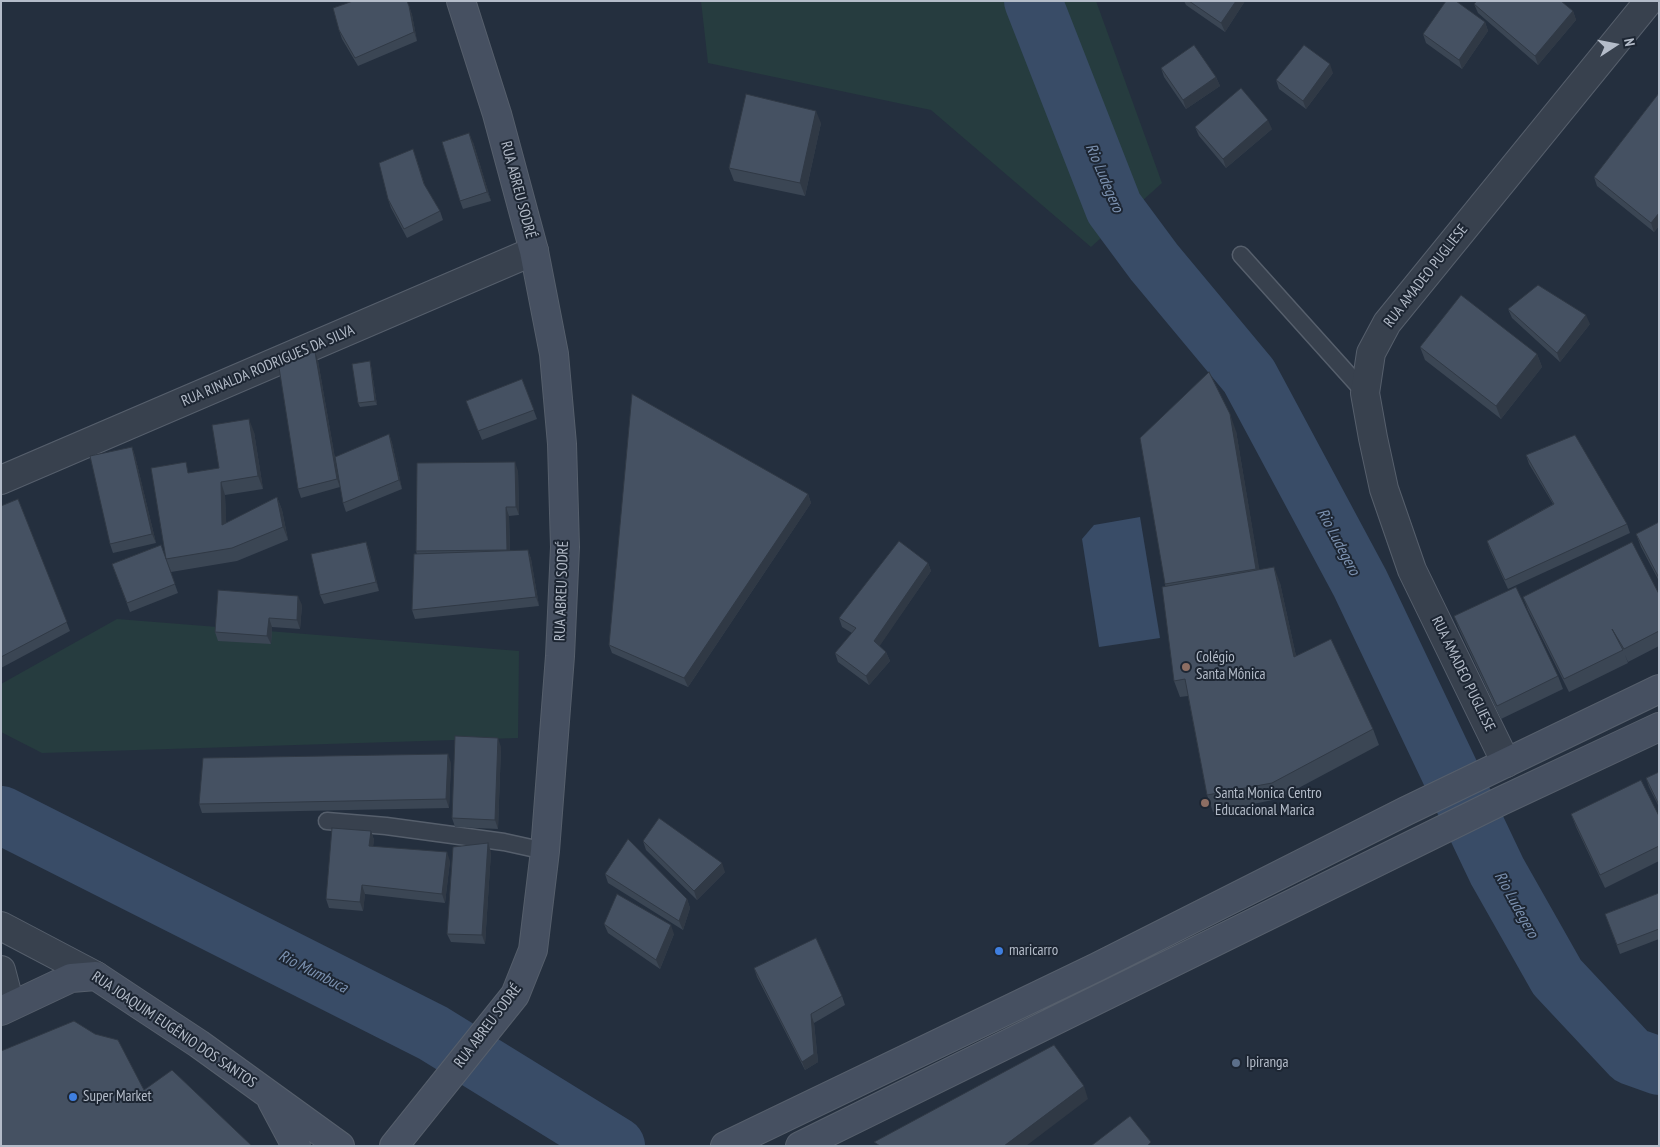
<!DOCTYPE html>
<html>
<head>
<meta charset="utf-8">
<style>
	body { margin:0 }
	#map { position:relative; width:1660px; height:1147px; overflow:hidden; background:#242f3e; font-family:"PT Sans Narrow",sans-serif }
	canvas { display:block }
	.frame { position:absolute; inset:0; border:2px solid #b4bcc9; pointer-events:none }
	.north { position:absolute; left:1590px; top:20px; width:50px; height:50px; -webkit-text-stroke:4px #1d2633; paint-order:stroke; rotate:79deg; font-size:14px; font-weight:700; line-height:20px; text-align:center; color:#b4bcc9 }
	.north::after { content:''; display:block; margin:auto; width:18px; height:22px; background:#b4bcc9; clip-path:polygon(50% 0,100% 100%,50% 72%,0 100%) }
</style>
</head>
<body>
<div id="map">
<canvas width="1660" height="1147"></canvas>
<div class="frame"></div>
<div class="north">N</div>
</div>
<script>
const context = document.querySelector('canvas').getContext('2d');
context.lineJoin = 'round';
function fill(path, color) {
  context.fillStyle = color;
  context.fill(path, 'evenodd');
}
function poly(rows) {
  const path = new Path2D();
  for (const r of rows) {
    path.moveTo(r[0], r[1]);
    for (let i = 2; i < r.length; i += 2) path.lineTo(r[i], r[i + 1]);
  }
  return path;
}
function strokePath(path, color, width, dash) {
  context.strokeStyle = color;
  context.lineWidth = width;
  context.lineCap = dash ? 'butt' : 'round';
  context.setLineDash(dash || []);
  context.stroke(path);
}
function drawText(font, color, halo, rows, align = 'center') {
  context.font = font + ' "PT Sans Narrow",sans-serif';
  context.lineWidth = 4;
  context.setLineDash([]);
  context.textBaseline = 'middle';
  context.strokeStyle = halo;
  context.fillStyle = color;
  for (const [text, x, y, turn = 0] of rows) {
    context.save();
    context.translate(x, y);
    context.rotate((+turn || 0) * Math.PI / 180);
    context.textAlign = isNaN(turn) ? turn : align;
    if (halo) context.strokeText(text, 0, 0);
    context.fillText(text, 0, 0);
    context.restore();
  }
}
fill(poly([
	[701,1,1096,1,1162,183,1091,247,931,110,708,63],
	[117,619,519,651,518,738,42,753,1,732,1,684]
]), '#263c3f');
fill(poly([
	[1140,517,1160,638,1099,647,1082,539,1094,525]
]), '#394c67');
strokePath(poly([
	[1033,1,1114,208,1154,262,1249,376,1360,583,1497,871,1557,977,1631,1056,1659,1066],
	[1,815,433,1033,616,1146]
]), '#394c67', 58);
const lane = poly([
	[1241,255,1365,393],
	[327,821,386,826,504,842,545,851]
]);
const street = poly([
	[1,480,534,251],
	[1506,763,1412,570,1384,489,1373,438,1365,393,1371,353,1387,323,1649,1],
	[1,926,96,976],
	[1,970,6,989,1,1008]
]);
const secondary = poly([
	[1,1011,71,978,96,976,199,1044,340,1146],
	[272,1101,296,1146],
	[394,1146,515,995,533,950,545,851,560,656,565,547,562,444,554,354,534,251,497,114,461,1],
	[725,1146,1097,967,1406,811,1659,689],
	[800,1146,1501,801,1659,727]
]);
strokePath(lane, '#565f6c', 19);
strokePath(street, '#565f6c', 30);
strokePath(secondary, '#565f6c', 30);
strokePath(lane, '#38414e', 16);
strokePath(street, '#38414e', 28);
strokePath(secondary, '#465061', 28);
fill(poly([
	[1184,1,1245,1,1225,32,1186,5],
	[1474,4,1573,11,1576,20,1538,65,1478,13],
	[409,6,412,15,417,41,358,66,342,39,339,30],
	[1485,22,1488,31,1462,69,1426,43,1423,34],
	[1161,68,1216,77,1220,86,1186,109,1164,77],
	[1333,73,1306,109,1279,89,1276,80],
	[1659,93,1659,226,1654,232,1597,186,1594,177],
	[821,123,805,196,734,181,729,168],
	[1195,127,1272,129,1226,168,1199,136],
	[473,142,491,201,463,209,460,201],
	[416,158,425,186,440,211,443,220,407,238,391,208,388,199],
	[1508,309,1590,324,1560,362,1512,318],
	[1420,347,1537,354,1542,367,1501,419,1425,360],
	[318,361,340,487,301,498,298,489],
	[371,366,377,405,360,407,358,403],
	[522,379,537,419,482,440,466,401],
	[1236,431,1259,569,1280,583,1296,656,1373,729,1379,745,1278,799,1213,812,1207,795,1188,696,1180,697,1174,681,1165,584],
	[254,432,263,489,225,495,226,523,277,497,282,510,288,540,237,561,171,572,166,559,219,468],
	[389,434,392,443,402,489,346,512,343,503],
	[132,447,135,456,156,543,113,553,110,544],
	[1526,455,1627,524,1630,533,1508,589,1490,550,1487,541,1553,504,1529,464],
	[518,471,519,515,509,516,510,551,528,550,531,559,539,606,415,619,412,610,417,554,416,551],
	[808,494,811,503,688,687,612,653,609,645],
	[18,499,70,631,1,668,1,506],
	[1659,522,1659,581,1641,547,1636,534],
	[366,542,369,551,379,591,324,604,320,595],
	[161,545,178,593,130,612,112,564],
	[928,563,931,571,879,646,886,652,890,661,869,685,838,662,835,653,852,633,842,627,839,618],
	[1659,594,1659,646,1628,662,1625,655,1628,663,1569,692,1528,610,1523,597],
	[302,605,300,629,272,627,271,644,218,641,215,632],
	[1454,616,1558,676,1563,689,1501,719,1459,629],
	[501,747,498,829,455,827,452,818],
	[451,763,449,808,202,813,199,804],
	[1659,772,1659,807,1649,787,1646,778],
	[1571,814,1659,816,1659,861,1605,888,1576,827],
	[371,831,374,840,373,846,450,861,445,903,365,894,363,911,329,908,326,899],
	[643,841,725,872,697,900,646,850],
	[491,852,485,944,451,942,447,934],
	[605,874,687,899,690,908,683,930,608,883],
	[1659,893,1659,939,1620,954,1605,914],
	[604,924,674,934,660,969,608,933],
	[754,968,842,996,845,1005,814,1023,818,1062,805,1070,757,977]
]), '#3b4654');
fill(poly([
	[1236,1,1245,1,1225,32,1221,23],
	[409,6,412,15,417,41,414,32],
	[1573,11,1576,20,1538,65,1535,56],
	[1485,22,1488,31,1462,69,1459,60],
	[1330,64,1333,73,1306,109,1303,101],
	[1216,77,1220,86,1186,109,1183,100],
	[816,111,821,123,805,196,800,183],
	[1268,120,1272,129,1226,168,1223,159],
	[469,133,473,142,491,201,487,192],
	[1659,213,1659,226,1654,232,1651,223],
	[1586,315,1590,324,1560,362,1557,353],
	[315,352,318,361,340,487,337,479],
	[1537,354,1542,367,1501,419,1496,406],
	[370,361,371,366,377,405,375,401],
	[1230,414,1236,431,1262,585,1256,569],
	[249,419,254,432,263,489,258,476],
	[389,434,392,443,402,489,399,480],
	[132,447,135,456,156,543,152,534],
	[515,462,518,471,519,515,516,507],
	[221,482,225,495,227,538,222,525],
	[808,494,811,503,688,687,684,678],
	[277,497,282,510,288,540,283,527],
	[506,507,509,516,510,559,507,550],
	[366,542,369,551,379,591,376,582],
	[528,550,531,559,539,606,536,597],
	[928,563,931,571,877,650,874,641],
	[1274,567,1280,583,1300,674,1294,657],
	[298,596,302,605,300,629,297,620],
	[269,618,272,627,271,644,267,636],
	[886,652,890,661,869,685,866,676],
	[498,738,501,747,498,829,495,820],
	[448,754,451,763,449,808,446,799],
	[371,831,374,840,372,854,369,846],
	[488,843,491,852,485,944,482,935],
	[447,852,450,861,445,903,442,894],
	[722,863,725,872,697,900,694,891],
	[362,885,365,894,363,911,360,902],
	[687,899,690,908,683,930,679,921],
	[671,925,674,934,660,969,656,960],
	[811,1014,814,1023,818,1062,805,1070,802,1062],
	[1084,1086,1088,1099,1026,1146,1004,1146]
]), '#303945');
const building = poly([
	[353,1,407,1,409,6,414,32,355,58,339,30,333,8,353,1],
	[1189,1,1236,1,1221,23,1189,1],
	[1446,1,1456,1,1485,22,1459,60,1423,34,1446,1],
	[1477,1,1561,1,1573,11,1535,56,1474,4,1477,1],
	[1194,45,1216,77,1183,100,1161,68,1194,45],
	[1304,45,1330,64,1303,101,1276,80,1304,45],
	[1241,88,1268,120,1223,159,1195,127,1241,88],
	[1659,93,1659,213,1651,223,1594,177,1659,93],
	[746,94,816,111,800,183,729,168,746,94],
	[469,133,487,192,460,201,442,142,469,133],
	[413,149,424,184,440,211,404,229,388,199,379,163,413,149],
	[1538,285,1586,315,1557,353,1508,309,1538,285],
	[1461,295,1537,354,1496,406,1420,347,1461,295],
	[315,352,337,479,298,489,278,361,315,352],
	[370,361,375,401,358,403,352,364,370,361],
	[1209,372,1230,414,1256,569,1165,584,1140,438,1209,372],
	[522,379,534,410,478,431,466,401,522,379],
	[632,394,808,494,684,678,609,645,632,394],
	[249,419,258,476,221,482,222,525,277,497,283,527,232,548,166,559,151,468,186,462,188,473,219,468,212,425,249,419],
	[389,434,399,480,343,503,335,457,389,434],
	[1575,435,1627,524,1505,580,1487,541,1554,504,1526,455,1575,435],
	[132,447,152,534,110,544,90,456,132,447],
	[515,462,516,507,506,507,507,550,416,551,417,463,515,462],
	[18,499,67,622,1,657,1,506,18,499],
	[1659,522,1659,578,1636,534,1659,522],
	[899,541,928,563,874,641,886,652,866,676,835,653,856,628,839,618,899,541],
	[366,542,376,582,320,595,311,554,366,542],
	[1632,542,1659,594,1659,631,1624,649,1612,629,1623,650,1564,679,1523,597,1632,542],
	[161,545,175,584,127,603,112,564,161,545],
	[528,550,536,597,412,610,414,554,528,550],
	[1274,567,1294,657,1331,639,1373,729,1272,783,1207,795,1185,679,1174,681,1162,587,1274,567],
	[1516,587,1558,676,1497,706,1454,616,1516,587],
	[218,590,298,596,297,620,269,618,267,636,215,632,218,590],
	[455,736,498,738,495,820,452,818,455,736],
	[448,754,446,799,199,804,203,758,448,754],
	[1659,772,1659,805,1646,778,1659,772],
	[1641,780,1659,816,1659,846,1600,875,1571,814,1641,780],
	[659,818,722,863,694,891,643,841,659,818],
	[332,828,371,831,369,846,447,852,442,894,362,885,360,902,326,899,332,828],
	[628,839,687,899,679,921,605,874,628,839],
	[488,843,482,935,447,934,453,847,488,843],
	[1659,893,1659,929,1617,945,1605,914,1659,893],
	[617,894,671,925,656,960,604,924,617,894],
	[816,938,842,996,811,1014,814,1054,802,1062,754,968,816,938],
	[74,1021,95,1034,118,1040,144,1090,172,1070,252,1146,1,1146,1,1051,74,1021],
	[1054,1045,1084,1086,1004,1146,880,1146,874,1142,1054,1045],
	[1130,1116,1151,1142,1147,1146,1091,1146,1130,1116]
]);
fill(building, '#455162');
strokePath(building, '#303945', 1);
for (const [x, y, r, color] of [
	[1186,667,5,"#8d6e63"],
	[1205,803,5,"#8d6e63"],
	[999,951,5,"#3f7fe0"],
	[1236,1063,5,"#5c6f8a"],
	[73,1097,5,"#3f7fe0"]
]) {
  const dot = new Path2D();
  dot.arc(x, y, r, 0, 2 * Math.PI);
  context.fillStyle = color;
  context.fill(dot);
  strokePath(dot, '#1d2633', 2);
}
drawText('15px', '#b4bcc9', '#1d2633', [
	["RUA ABREU SODRÉ",518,190,75],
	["RUA AMADEO PUGLIESE",1426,276,-52],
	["RUA RINALDA RODRIGUES DA SILVA",268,366,-23],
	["RUA ABREU SODRÉ",562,591,-88],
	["RUA AMADEO PUGLIESE",1463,674,64],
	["RUA ABREU SODRÉ",488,1026,-53],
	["RUA JOAQUIM EUGÊNIO DOS SANTOS",174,1030,34]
]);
drawText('15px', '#b4bcc9', '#1d2633', [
	["Colégio",1196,658],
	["Santa Mônica",1196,675],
	["Santa Monica Centro",1215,794],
	["Educacional Marica",1215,811],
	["maricarro",1009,951],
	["Ipiranga",1246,1063],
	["Super Market",83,1097]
], 'left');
drawText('italic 16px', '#7c92b1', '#1d2633', [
	["Rio Ludegero",1104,178,67],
	["Rio Ludegero",1338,542,62],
	["Rio Ludegero",1516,905,61],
	["Rio Mumbuca",313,972,27]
]);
</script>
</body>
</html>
